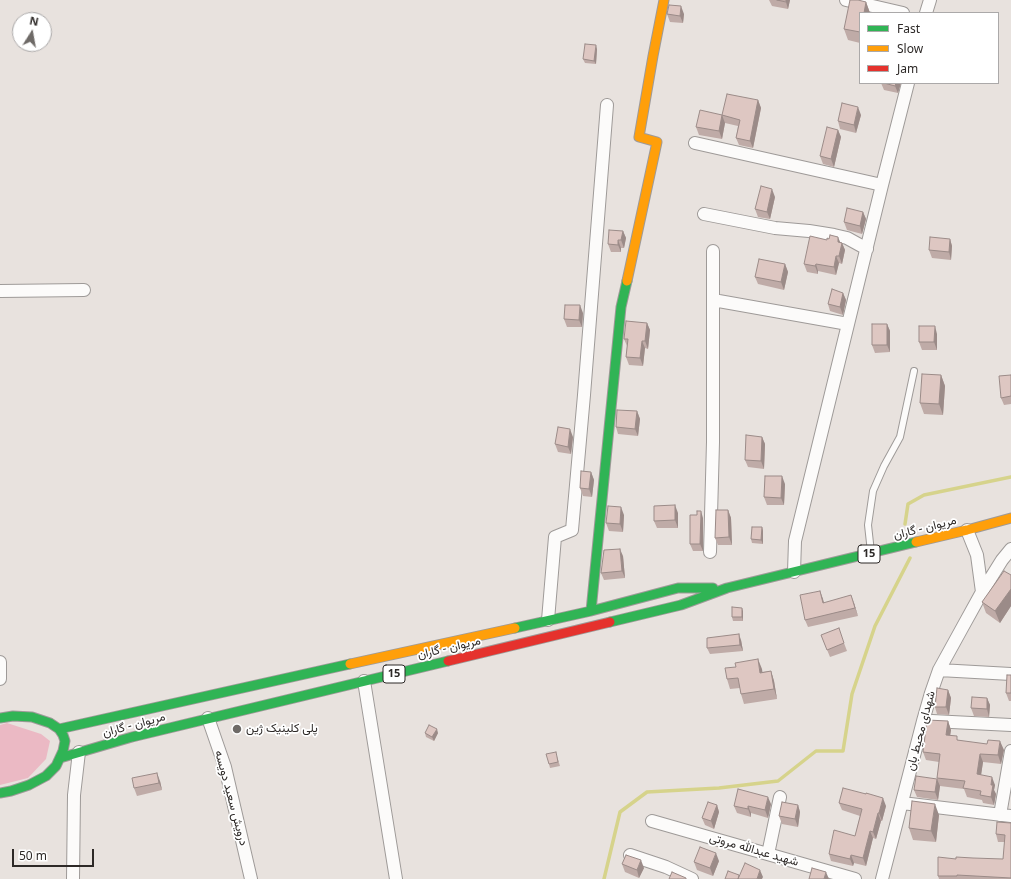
<!DOCTYPE html>
<html>
<head>
<meta charset="utf-8">
<style>
	body { margin:0 }
	#map { position:relative; width:1011px; height:879px; overflow:hidden; background:#e8e2de; font-family:"Noto Sans",sans-serif }
	canvas { display:block }
	.legend { position:absolute; left:859px; top:12px; width:140px; height:72px; box-sizing:border-box; background:#fff; border:1px solid #aba9a9; margin:0; padding:5px 7px; list-style:none; font-size:12px; color:#2d2927 }
	.legend li { display:flex; align-items:center; gap:8px; height:20px }
	.legend b { width:20px; border:1px solid #aba9a9 }
	.north { position:absolute; left:12px; top:12px; width:40px; height:40px; box-sizing:border-box; background:#fff; border:1px solid #aba9a9; border-radius:50%; rotate:11deg; font-size:11px; font-weight:700; line-height:16px; text-align:center; color:#2d2927 }
	.north::after { content:''; display:block; margin:auto; width:14px; height:18px; background:#6e6a67; clip-path:polygon(50% 0,100% 100%,50% 72%,0 100%) }
	.scale { position:absolute; left:12px; top:849px; width:82px; height:18px; box-sizing:border-box; border:2px solid #2d2927; border-top:0; padding-left:5px; font-size:12px; line-height:14px; white-space:nowrap; color:#2d2927; -webkit-text-stroke:3px #fff; paint-order:stroke }
</style>
</head>
<body>
<div id="map">
<canvas width="1011" height="879"></canvas>
<ul class="legend">
<li><b style="height:5px;background:#30b455"></b>Fast</li>
<li><b style="height:5px;background:#ff9f0a"></b>Slow</li>
<li><b style="height:5px;background:#e5322d"></b>Jam</li>
</ul>
<div class="north">N</div>
<div class="scale">50 m</div>
</div>
<script>
const context = document.querySelector('canvas').getContext('2d');
context.lineJoin = 'round';
function fill(path, color) {
  context.fillStyle = color;
  context.fill(path, 'evenodd');
}
function poly(rows) {
  const path = new Path2D();
  for (const r of rows) {
    path.moveTo(r[0], r[1]);
    for (let i = 2; i < r.length; i += 2) path.lineTo(r[i], r[i + 1]);
  }
  return path;
}
function strokePath(path, color, width, dash) {
  context.strokeStyle = color;
  context.lineWidth = width;
  context.lineCap = dash ? 'butt' : 'round';
  context.setLineDash(dash || []);
  context.stroke(path);
}
function drawText(font, color, halo, rows, align = 'center') {
  context.font = font + ' "Noto Sans",Vazirmatn,sans-serif';
  context.lineWidth = 3.5;
  context.setLineDash([]);
  context.textBaseline = 'middle';
  context.strokeStyle = halo;
  context.fillStyle = color;
  for (const [text, x, y, turn = 0] of rows) {
    context.save();
    context.translate(x, y);
    context.rotate((+turn || 0) * Math.PI / 180);
    context.textAlign = isNaN(turn) ? turn : align;
    if (halo) context.strokeText(text, 0, 0);
    context.fillText(text, 0, 0);
    context.restore();
  }
}
fill(poly([
	[7,723,41,734,50,741,46,759,28,778,0,785,0,725]
]), '#ebb9c4');
strokePath(poly([
	[905,524,908,504,924,495,1011,477],
	[604,879,620,812,647,792,719,788,778,781,816,751,843,751,852,694,875,626,910,558]
]), '#d6d38b', 3.5);
const lane = poly([
	[871,552,868,525,873,491,884,466,900,437,914,371]
]);
const street = poly([
	[846,0,903,13],
	[926,13,930,0],
	[695,143,882,185],
	[704,214,775,228,809,231,834,235,847,238,867,249],
	[0,291,84,290],
	[713,300,848,324],
	[967,530,977,555,982,592],
	[710,552,713,442,713,251],
	[794,572,795,541,882,185,908,83],
	[548,620,555,537,572,530,584,395,607,105],
	[0,662,0,679],
	[939,670,1011,674],
	[364,681,396,879],
	[208,718,225,767,251,879],
	[932,721,1011,725],
	[902,803,1011,816],
	[1000,815,1011,751],
	[652,821,855,879],
	[768,854,780,797],
	[630,855,666,867,692,879],
	[73,879,74,795,79,752],
	[882,879,923,721,931,693,939,670,961,630,982,592,1002,560,1011,549]
]);
const fast = poly([
	[591,611,621,307,627,281],
	[610,622,681,605,727,588,916,542],
	[515,628,591,611,678,588,713,588],
	[0,718,13,716,32,717,50,723,59,729,63,735,65,741,63,751,56,766,46,776,29,785,11,791,0,793],
	[59,729,350,664],
	[60,758,132,737,448,661]
]);
const slow = poly([
	[627,281,657,142,639,137,653,56,664,0],
	[916,542,967,530,1011,518],
	[350,664,515,628]
]);
const jam = poly([
	[448,661,610,622]
]);
strokePath(lane, '#9e9a98', 8);
strokePath(street, '#9e9a98', 14);
strokePath(fast, '#9e9a98', 11);
strokePath(slow, '#9e9a98', 11);
strokePath(jam, '#9e9a98', 11);
strokePath(lane, '#fcfbfa', 6);
strokePath(street, '#fcfbfa', 12);
strokePath(fast, '#30b455', 9);
strokePath(slow, '#ff9f0a', 9);
strokePath(jam, '#e5322d', 9);
fill(poly([
	[769,0,790,0,788,9,772,6],
	[866,2,870,13,860,13,860,43,848,40,844,29],
	[667,14,684,14,683,23,670,22],
	[597,49,596,64,585,63,583,59],
	[881,83,901,83,898,93,884,90],
	[758,100,761,108,753,148,739,145,736,138,738,126,725,123,722,139,699,135,696,127,722,115],
	[861,115,856,133,840,129,838,121],
	[838,130,841,137,834,167,823,164,820,156],
	[775,197,770,219,758,217,755,209],
	[863,212,866,219,862,234,847,230,844,222],
	[623,231,626,238,624,248,621,248,621,252,611,252,608,244],
	[950,239,952,246,951,260,932,258,929,250],
	[841,242,842,243,845,250,842,264,839,263,836,275,818,271,818,274,807,272,804,264],
	[785,264,788,272,784,290,758,284,755,277],
	[843,293,846,300,843,315,830,311,828,304],
	[583,313,582,327,567,327,564,319],
	[647,323,650,330,648,349,645,348,643,366,629,365,626,357,627,346,624,339],
	[887,324,890,331,890,352,875,353,872,345],
	[937,334,937,350,922,350,919,342],
	[941,375,945,386,943,415,924,414,920,403],
	[1011,375,1011,404,1004,405,1001,398],
	[637,411,640,419,638,436,618,434,616,427],
	[573,437,571,454,558,452,555,444],
	[762,437,765,444,764,469,748,467,745,460],
	[591,472,594,480,592,497,583,496,580,488],
	[785,484,784,505,767,505,764,497],
	[728,510,731,518,732,545,718,545,715,538],
	[678,513,678,528,657,528,654,521],
	[624,515,623,532,609,531,606,523],
	[703,518,703,551,693,551,690,544],
	[762,527,763,531,763,544,752,543,751,539],
	[623,556,625,578,604,580,601,573],
	[1011,575,1011,606,1000,623,986,613,982,602],
	[820,591,824,603,854,603,858,616,808,627,805,620],
	[743,611,743,621,733,621,732,617],
	[821,635,844,643,847,651,830,657],
	[741,640,743,651,710,654,707,648],
	[762,669,762,672,771,671,774,681,777,699,744,704,741,694,740,688,730,689,727,679],
	[1011,675,1011,701,1009,701,1006,693],
	[948,690,951,698,949,715,937,714,935,707],
	[987,698,990,705,989,717,974,716,971,708],
	[948,721,951,730,950,735,958,740,1004,750,1001,764,983,762,981,775,995,785,994,790,996,794,994,805,983,803,982,800,967,797,964,789,940,786,938,800,917,797,914,790,937,779,939,762,926,760,923,752],
	[425,733,438,733,434,741,426,737],
	[557,756,560,766,550,768,549,764],
	[160,781,162,790,137,796,134,788],
	[839,803,886,806,882,821,881,821,876,839,873,838,866,866,854,863,853,866,831,861,829,854,855,836,860,816,842,810],
	[771,804,768,818,751,813,751,817,737,813,734,806],
	[717,805,719,812,714,829,705,825,702,818],
	[798,805,800,812,798,827,782,824,779,816],
	[939,815,936,842,913,840,909,828],
	[1011,823,1011,879,939,879,938,876,956,859,1003,859,1005,842,998,842,996,834],
	[719,861,713,876,697,870,694,862],
	[622,864,644,868,639,878,625,872]
]), '#bfaba7');
fill(poly([
	[786,0,790,0,788,9,786,2],
	[866,2,870,13,864,13],
	[681,6,684,14,683,23,680,16],
	[596,45,597,49,596,64,594,61],
	[896,83,901,83,898,93,895,86],
	[758,100,761,108,753,148,750,141],
	[858,107,861,115,856,133,854,125],
	[722,115,725,123,722,139,719,131],
	[838,130,841,137,834,167,831,159],
	[772,189,775,197,770,219,767,212],
	[863,212,866,219,862,234,860,226],
	[623,231,626,238,624,248,621,240],
	[838,237,841,244,838,242],
	[950,239,952,246,951,260,949,252],
	[618,240,621,248,621,252,618,245],
	[842,243,845,250,842,264,839,256],
	[836,256,839,263,836,275,834,267],
	[785,264,788,272,784,290,781,282],
	[816,264,818,271,818,274,815,266],
	[843,293,846,300,843,315,840,307],
	[580,305,583,313,582,327,579,320],
	[647,323,650,330,648,349,645,341],
	[887,324,890,331,890,352,887,345],
	[935,326,937,334,937,350,934,342],
	[642,341,645,348,643,366,640,358],
	[941,375,945,386,943,415,939,404],
	[637,411,640,419,638,436,635,429],
	[570,429,573,437,571,454,568,447],
	[762,437,765,444,764,469,761,461],
	[591,472,594,480,592,497,589,489],
	[782,476,785,484,784,505,781,498],
	[675,505,678,513,678,528,675,520],
	[621,507,624,515,623,532,620,524],
	[728,510,731,518,732,545,729,537],
	[701,511,703,518,703,551,700,544],
	[762,527,763,531,763,544,761,540],
	[620,549,623,556,625,578,622,571],
	[1011,589,1011,606,1000,623,995,611],
	[820,591,823,599,826,611,823,603],
	[851,595,854,603,858,616,855,608],
	[742,608,743,611,743,621,742,617],
	[739,634,741,640,743,651,740,645],
	[758,659,762,669,764,683,760,673],
	[771,671,774,681,777,699,774,689],
	[948,690,951,698,949,715,946,707],
	[987,698,990,705,989,717,987,709],
	[948,721,951,730,949,743,946,735],
	[437,729,438,733,434,741,432,737],
	[1000,741,1004,750,1001,764,998,755],
	[980,754,983,762,980,782,977,774],
	[157,773,160,781,162,790,159,783],
	[992,777,995,785,994,790,996,794,994,805,991,797,991,785],
	[937,779,940,786,938,800,935,792],
	[768,797,771,804,768,818,765,810],
	[883,798,886,806,882,821,879,813],
	[935,804,939,815,936,842,931,831],
	[717,805,719,812,714,829,711,821],
	[798,805,800,812,798,827,795,819],
	[748,806,751,813,751,817,748,809],
	[878,813,881,821,876,839,873,832],
	[870,831,873,838,866,866,863,858],
	[716,853,719,861,713,876,710,868],
	[851,855,854,863,853,866,850,859],
	[641,860,644,868,639,878,637,870],
	[760,870,763,877,762,879,757,879],
	[826,872,829,879,824,879]
]), '#9b8b88');
const building = poly([
	[777,0,786,0,786,2,777,0],
	[850,0,858,0,866,2,864,13,860,13,860,32,844,29,850,0],
	[669,5,681,6,680,16,667,14,669,5],
	[585,44,596,45,594,61,583,59,585,44],
	[884,83,896,83,895,86,884,83],
	[727,94,758,100,750,141,736,138,740,120,722,115,719,131,696,127,700,110,722,115,727,94],
	[842,103,858,107,854,125,838,121,842,103],
	[827,127,838,130,831,159,820,156,827,127],
	[761,186,772,189,767,212,755,209,761,186],
	[847,208,863,212,860,226,844,222,847,208],
	[609,230,623,231,621,240,618,240,618,245,608,244,609,230],
	[830,235,838,237,838,242,842,243,839,256,836,256,834,267,816,264,815,266,804,264,810,236,827,240,827,238,829,239,830,235],
	[930,237,950,239,949,252,929,250,930,237],
	[759,259,785,264,781,282,755,277,759,259],
	[832,289,843,293,840,307,828,304,832,289],
	[565,305,580,305,579,320,564,319,565,305],
	[626,321,647,323,645,341,642,341,640,358,626,357,628,339,624,339,626,321],
	[872,324,887,324,887,345,872,345,872,324],
	[919,326,935,326,934,342,919,342,919,326],
	[922,374,941,375,939,404,920,403,922,374],
	[1011,375,1011,396,1001,398,999,376,1011,375],
	[617,410,637,411,635,429,616,427,617,410],
	[558,427,570,429,568,447,555,444,558,427],
	[746,435,762,437,761,461,745,460,746,435],
	[581,471,591,472,589,489,580,488,581,471],
	[765,476,782,476,781,498,764,497,765,476],
	[675,505,675,520,654,521,654,506,675,505],
	[608,506,621,507,620,524,606,523,608,506],
	[716,510,728,510,729,537,715,538,716,510],
	[697,511,701,511,700,544,690,544,690,515,697,515,697,511],
	[752,527,762,527,761,540,751,539,752,527],
	[620,549,622,571,601,573,604,550,620,549],
	[1004,571,1011,575,1011,589,995,611,982,602,1004,571],
	[820,591,823,603,851,595,855,608,805,620,800,595,820,591],
	[732,607,742,608,742,617,732,617,732,607],
	[839,628,844,643,827,650,821,635,839,628],
	[739,634,740,645,707,648,707,638,739,634],
	[758,659,760,673,771,671,774,689,741,694,738,678,727,679,725,668,736,667,735,663,758,659],
	[1007,675,1011,675,1011,693,1006,693,1007,675],
	[937,688,948,690,946,707,935,707,937,688],
	[972,697,987,698,987,709,971,708,972,697],
	[927,720,948,721,946,735,957,736,957,740,987,744,988,740,1000,741,998,755,980,754,977,774,992,777,991,785,993,785,991,797,980,795,981,791,963,788,965,781,937,778,940,754,923,752,927,720],
	[429,725,437,729,432,737,425,733,429,725],
	[556,752,558,762,549,764,546,754,556,752],
	[157,773,159,783,134,788,132,778,157,773],
	[916,776,937,779,935,792,914,790,916,776],
	[843,788,866,794,866,793,883,798,879,813,878,813,873,832,870,831,863,858,851,855,850,859,829,854,834,830,855,836,862,809,839,803,843,788],
	[738,789,768,797,765,810,748,806,748,809,734,806,738,789],
	[912,801,935,804,931,831,909,828,912,801],
	[708,802,717,805,711,821,702,818,708,802],
	[782,802,798,805,795,819,779,816,782,802],
	[997,822,1011,823,1011,878,957,875,957,876,938,876,938,857,956,859,956,857,973,858,1003,859,1005,835,996,834,997,822],
	[700,847,716,853,710,868,694,862,700,847],
	[626,855,641,860,637,870,622,864,626,855],
	[745,863,760,870,757,879,738,879,745,863],
	[812,868,826,872,824,879,809,879,812,868],
	[728,871,739,875,738,879,725,879,728,871],
	[672,872,686,878,686,879,669,879,672,872]
]);
fill(building, '#dec7c2');
strokePath(building, '#9b8b88', 1);
for (const [x, y, r, color] of [
	[237,729,5,"#6e6a67"]
]) {
  const dot = new Path2D();
  dot.arc(x, y, r, 0, 2 * Math.PI);
  context.fillStyle = color;
  context.fill(dot);
  strokePath(dot, '#fff', 1.5);
}
for (const [x, y, w] of [
	[869,554,22],
	[394,674,22]
]) {
  const box = new Path2D();
  box.roundRect(x - w / 2, y - 9, w, 18, 3);
  context.fillStyle = '#fff';
  context.fill(box);
  strokePath(box, '#2d2927', 1);
}
drawText('bold 11px', '#2d2927', null, [
	["15",869,554],
	["15",394,674]
]);
drawText('12px', '#2d2927', '#fff', [
	["مریوان - گاران",925,528,-14],
	["مریوان - گاران",449,648,-13],
	["مریوان - گاران",134,725,-15],
	["شهدای محیط بان",921,731,-75],
	["درویش سعید دویسه",231,798,75],
	["شهید عبدالله مروتی",754,850,16]
]);
drawText('12px', '#2d2927', '#fff', [
	["پلی کلینیک ژین",246,729]
], 'left');
</script>
</body>
</html>
